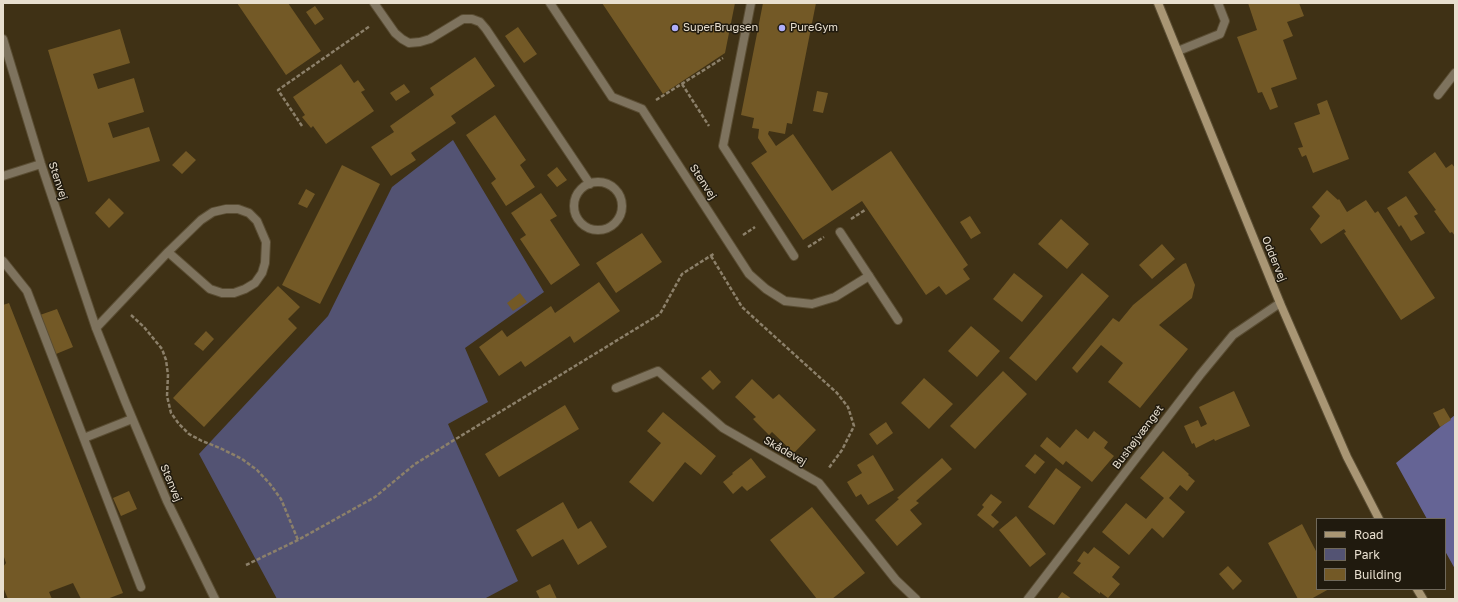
<!DOCTYPE html>
<html>
<head>
<meta charset="utf-8">
<style>
	body { margin:0 }
	#map { position:relative; width:1458px; height:602px; overflow:hidden; background:#3f3115; font-family:"Golos Text",sans-serif }
	canvas { display:block }
	.frame { position:absolute; inset:0; border:4px solid #e8dfcf; pointer-events:none }
	.legend { position:absolute; left:1316px; top:518px; width:130px; height:72px; box-sizing:border-box; background:#201a0e; border:1px solid #70695b; margin:0; padding:5px 7px; list-style:none; font-size:12px; color:#e8dfcf }
	.legend li { display:flex; align-items:center; gap:8px; height:20px }
	.legend b { width:20px; border:1px solid #70695b }
</style>
</head>
<body>
<div id="map">
<canvas width="1458" height="602"></canvas>
<div class="frame"></div>
<ul class="legend">
<li><b style="height:5px;background:#a99674"></b>Road</li>
<li><b style="height:11px;background:#535373"></b>Park</li>
<li><b style="height:11px;background:#735926"></b>Building</li>
</ul>
</div>
<script>
const context = document.querySelector('canvas').getContext('2d');
context.lineJoin = 'round';
function fill(path, color) {
  context.fillStyle = color;
  context.fill(path, 'evenodd');
}
function poly(rows) {
  const path = new Path2D();
  for (const r of rows) {
    if (r.length === 3) {
      path.moveTo(r[0] + r[2], r[1]);
      path.arc(r[0], r[1], r[2], 0, 2 * Math.PI);
      continue;
    }
    path.moveTo(r[0], r[1]);
    for (let i = 2; i < r.length; i += 2) path.lineTo(r[i], r[i + 1]);
  }
  return path;
}
function strokePath(path, color, width, dash) {
  context.strokeStyle = color;
  context.lineWidth = width;
  context.lineCap = dash ? 'butt' : 'round';
  context.setLineDash(dash || []);
  context.stroke(path);
}
function drawText(font, color, halo, rows, align = 'center') {
  context.font = font + ' "Golos Text",sans-serif';
  context.lineWidth = 3;
  context.setLineDash([]);
  context.textBaseline = 'middle';
  context.strokeStyle = halo;
  context.fillStyle = color;
  for (const [text, x, y, turn = 0] of rows) {
    context.save();
    context.translate(x, y);
    context.rotate((+turn || 0) * Math.PI / 180);
    context.textAlign = isNaN(turn) ? turn : align;
    if (halo) context.strokeText(text, 0, 0);
    context.fillText(text, 0, 0);
    context.restore();
  }
}
fill(poly([
	[453,140,544,292,465,348,488,402,448,424,518,581,484,599,277,599,199,454,328,316,392,187]
]), '#535373');
fill(poly([
	[1455,415,1455,569,1445,551,1445,519,1427,519,1396,463]
]), '#656495');
fill(poly([
	[237,3,288,3,321,51,286,75],
	[602,3,735,3,725,53,663,94],
	[763,3,816,3,792,124,787,123,785,134,769,131,768,134,776,146,793,134,832,191,891,151,968,265,963,269,970,279,946,295,939,286,926,295,862,201,803,240,751,163,767,152,758,138,759,129,752,128,754,118,741,115],
	[1248,3,1299,3,1304,16,1287,22,1293,36,1283,40,1297,79,1271,88,1278,107,1270,110,1262,92,1258,93,1237,37,1257,30],
	[315,6,324,19,315,25,306,12],
	[518,27,537,54,524,63,505,36],
	[120,29,130,63,93,74,98,89,134,78,144,112,108,123,113,138,149,127,160,161,88,182,48,50],
	[475,57,495,86,451,116,456,123,411,153,416,160,391,176,371,147,394,132,390,126,434,95,430,88],
	[341,64,354,83,358,80,365,90,361,92,374,111,326,144,313,126,311,128,302,117,305,115,293,97],
	[404,84,410,92,396,101,390,93],
	[817,91,828,93,823,113,813,111],
	[1327,100,1349,159,1313,173,1306,155,1302,157,1298,148,1303,147,1294,123,1320,114,1317,104],
	[495,115,526,160,520,165,535,187,506,206,491,183,496,179,466,135],
	[186,151,196,160,182,174,172,165],
	[1435,152,1446,168,1452,164,1455,168,1455,236,1452,232,1450,233,1434,211,1436,210,1408,172],
	[342,165,380,184,320,304,282,285],
	[557,167,567,180,557,187,547,175],
	[306,189,315,194,307,208,298,204],
	[1327,190,1338,200,1339,199,1347,212,1366,200,1375,213,1378,211,1435,298,1401,320,1344,233,1346,232,1344,229,1321,244,1310,229,1320,216,1312,207],
	[541,193,557,216,550,220,580,265,551,285,520,239,526,235,511,213],
	[1406,196,1418,214,1414,216,1425,233,1411,241,1401,225,1399,227,1387,208],
	[109,198,124,213,109,228,95,213],
	[970,216,981,233,971,239,960,222],
	[1061,219,1089,244,1067,269,1038,244],
	[642,233,662,262,616,293,596,263],
	[1162,244,1175,259,1152,279,1139,265],
	[1186,263,1195,285,1192,298,1159,325,1188,349,1140,408,1108,382,1123,363,1101,345,1077,373,1072,368,1113,318,1119,322,1133,305,1183,264],
	[1014,273,1043,296,1022,322,993,299],
	[1082,273,1109,296,1036,381,1009,358],
	[599,282,620,311,574,343,570,336,525,367,521,361,499,376,479,347,502,330,507,337,551,306,555,313],
	[278,286,300,307,288,319,297,328,204,427,173,398],
	[520,293,527,302,513,311,507,303],
	[9,303,123,593,107,599,81,599,73,583,49,592,52,599,8,599,3,587,3,567,6,563,3,554,3,305],
	[57,309,73,347,56,354,40,315],
	[971,326,1000,351,977,377,948,351],
	[206,331,214,339,203,351,194,344],
	[710,370,721,382,713,390,701,378],
	[1003,371,1027,394,975,449,950,426],
	[924,378,953,404,929,429,901,403],
	[752,379,773,399,779,394,816,430,794,453,772,432,769,435,753,419,756,417,735,397],
	[1234,391,1250,426,1215,441,1214,439,1196,448,1194,443,1192,444,1184,426,1198,420,1201,427,1207,424,1199,407],
	[565,405,579,429,499,477,485,454],
	[1444,408,1451,420,1440,427,1433,413],
	[663,412,716,456,701,475,685,462,653,502,629,482,661,443,647,431],
	[886,422,893,433,877,445,869,434],
	[1076,429,1088,439,1094,431,1108,442,1104,448,1114,456,1092,482,1066,461,1063,465,1040,446,1047,437,1060,448],
	[1163,451,1189,474,1188,475,1195,481,1187,491,1180,485,1169,498,1185,512,1163,538,1152,528,1129,555,1102,532,1126,503,1146,519,1164,498,1140,478],
	[1035,454,1045,462,1035,474,1025,466],
	[873,455,894,490,868,505,861,494,856,497,847,482,862,473,857,465],
	[751,458,766,477,747,491,742,486,733,494,723,482,733,474,732,473],
	[942,458,952,469,916,501,919,503,910,510,922,524,897,546,875,520,899,499,897,498],
	[1056,468,1081,487,1054,525,1028,507],
	[129,491,137,509,121,516,113,498],
	[991,494,1002,502,991,515,999,522,993,528,977,515,984,507,982,505],
	[563,502,578,529,591,521,607,547,578,565,563,539,532,557,516,530],
	[812,507,865,573,832,599,817,599,770,540],
	[1016,516,1046,554,1030,567,999,530],
	[1302,524,1317,553,1317,589,1329,589,1311,599,1298,599,1268,543],
	[1094,547,1120,567,1112,577,1120,584,1108,598,1100,592,1100,594,1073,573,1081,563,1077,561,1084,551,1088,554],
	[1228,566,1242,581,1233,590,1219,574],
	[550,584,557,599,540,599,536,591],
	[1062,592,1072,599,1057,599]
]), '#735926');
const lane = poly([
	[1178,51,1220,34,1225,21,1218,3],
	[840,232,898,320],
	[3,261,27,291,141,587],
	[84,438,132,419]
]);
const street = poly([
	[374,3,395,33,402,39,409,43,420,42,430,39,463,19,472,19,480,22,486,29,590,184],
	[550,3,612,97,642,109,749,274,766,289,785,301,812,304,835,297,869,276],
	[751,3,723,146,794,256],
	[3,39,41,164,96,328,125,401,167,501,215,599],
	[1438,95,1455,73],
	[3,176,41,164],
	[598,206,24],
	[96,328,168,252,201,220,213,212,226,209,238,209,249,213,257,221,266,242,265,263,262,273,255,283,245,289,234,293,222,293,210,289,168,252],
	[616,388,658,371,723,428,819,483,896,580,916,599],
	[1028,599,1200,375,1233,335,1280,303]
]);
const secondary = poly([
	[1158,3,1280,303,1347,457,1379,519],
	[1417,589,1423,599]
]);
strokePath(lane, '#5a4d33', 10);
strokePath(street, '#5a4d33', 10);
strokePath(secondary, '#5a4d33', 10);
strokePath(poly([
	[682,84,709,126],
	[656,100,723,58],
	[302,126,278,90,370,26],
	[851,219,865,210],
	[743,235,755,227],
	[808,247,824,237],
	[711,256,742,307,837,393,848,407,854,426,842,450,828,469],
	[131,315,144,327,162,349,166,360,168,375,167,396,171,413,179,424,189,434,202,441,220,448,242,459,257,470,270,484,281,499,298,540],
	[246,565,298,540,375,497,415,464,660,314,682,274,715,253]
]), '#8c806a', 2.5, [4, 2]);
strokePath(lane, '#7e735e', 8);
strokePath(street, '#7e735e', 8);
strokePath(secondary, '#a99674', 8);
for (const [x, y, r, color] of [
	[675,28,4,"#afaefa"],
	[782,28,4,"#afaefa"]
]) {
  const dot = new Path2D();
  dot.arc(x, y, r, 0, 2 * Math.PI);
  context.fillStyle = color;
  context.fill(dot);
  strokePath(dot, '#201a0e', 1.5);
}
drawText('11px', '#e8dfcf', '#201a0e', [
	["SuperBrugsen",683,28],
	["PureGym",790,28]
], 'left');
drawText('11px', '#e8dfcf', '#201a0e', [
	["Stenvej",58,181,72],
	["Stenvej",703,182,57],
	["Oddervej",1274,259,68],
	["Bushøjvænget",1138,437,-53],
	["Skådevej",785,451,30],
	["Stenvej",171,483,67]
]);
</script>
</body>
</html>
